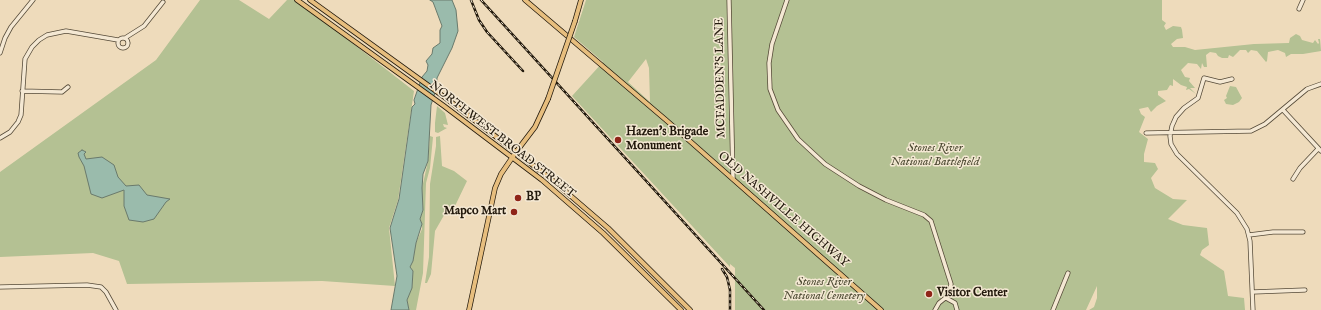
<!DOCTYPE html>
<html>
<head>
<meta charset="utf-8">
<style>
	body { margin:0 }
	canvas { display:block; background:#eedbbb }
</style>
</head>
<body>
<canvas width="1321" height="310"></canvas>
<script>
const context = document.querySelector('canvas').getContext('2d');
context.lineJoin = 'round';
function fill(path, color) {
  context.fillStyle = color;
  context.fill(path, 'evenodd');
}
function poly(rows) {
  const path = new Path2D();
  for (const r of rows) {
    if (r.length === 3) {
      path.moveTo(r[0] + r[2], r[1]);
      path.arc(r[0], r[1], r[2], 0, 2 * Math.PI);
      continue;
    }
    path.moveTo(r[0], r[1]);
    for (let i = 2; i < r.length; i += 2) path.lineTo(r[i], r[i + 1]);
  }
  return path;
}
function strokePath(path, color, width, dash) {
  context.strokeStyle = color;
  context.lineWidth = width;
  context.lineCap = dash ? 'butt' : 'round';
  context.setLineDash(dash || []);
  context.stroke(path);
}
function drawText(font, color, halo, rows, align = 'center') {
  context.font = font + ' "IM FELL English",serif';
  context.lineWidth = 3;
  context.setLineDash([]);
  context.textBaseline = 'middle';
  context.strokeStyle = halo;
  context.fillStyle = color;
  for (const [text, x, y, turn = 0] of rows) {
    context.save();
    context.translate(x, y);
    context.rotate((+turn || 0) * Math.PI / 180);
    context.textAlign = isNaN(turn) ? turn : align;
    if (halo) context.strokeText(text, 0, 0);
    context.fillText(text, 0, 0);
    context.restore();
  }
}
fill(poly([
	[200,0,239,0,269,19,287,0,297,0,414,91,398,200,389,228,395,286,322,281,127,284,119,261,93,253,0,257,0,172,156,60],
	[586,0,1162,0,1162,20,1166,23,1164,26,1166,30,1173,26,1181,27,1182,30,1183,38,1177,39,1171,44,1173,47,1185,47,1195,50,1254,44,1289,43,1290,38,1296,34,1300,36,1302,40,1313,43,1315,40,1318,44,1319,43,1318,39,1320,39,1321,51,1303,54,1291,54,1286,57,1285,53,1278,50,1268,52,1267,61,1266,62,1257,51,1251,50,1248,53,1246,50,1240,50,1233,57,1229,55,1228,58,1222,58,1218,56,1216,53,1210,52,1206,55,1207,67,1204,67,1202,63,1201,69,1197,64,1188,63,1181,70,1185,77,1190,78,1189,81,1195,88,1190,88,1196,94,1189,89,1186,90,1187,87,1181,85,1173,79,1173,86,1170,85,1167,90,1158,91,1158,95,1166,101,1157,106,1151,112,1148,107,1139,109,1141,114,1145,117,1139,132,1148,139,1144,154,1144,162,1155,163,1158,169,1151,178,1155,188,1173,199,1187,200,1168,219,1183,225,1207,228,1209,245,1202,250,1200,255,1224,271,1228,296,1244,298,1245,310,1089,310,1094,307,1097,298,1097,286,1086,310,735,310,735,268,730,264,730,267,572,96,603,62,574,37],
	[646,59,649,68,650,102,628,82],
	[1230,86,1236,87,1242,98,1239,102,1233,105,1226,104,1224,100,1227,98,1226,96],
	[437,106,445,113,448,125,443,124,444,127,447,128,438,133,435,132,435,123],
	[430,136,433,137,430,168,426,183,423,273,416,310,409,310,407,300,412,288,413,271,410,267,413,260,416,243,422,229,422,224,420,219,423,210,422,188,428,161],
	[440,136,442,166,454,171,467,181,455,206,447,210,435,231,431,274,427,283,425,283,429,257,430,184,436,146,436,137]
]), '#b4c193');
const water = poly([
	[430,0,452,0,456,10,458,31,452,48,437,78,437,86,431,105,428,161,423,174,422,188,423,210,420,219,422,224,416,243,413,261,410,267,413,271,412,288,407,300,409,310,391,310,397,276,390,228,399,199,412,107,415,104,414,100,422,77,427,71,428,65,426,61,432,54,433,48,440,43,440,30,442,26,433,2,430,0],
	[82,150,86,152,84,154,86,159,102,157,114,165,118,177,126,186,139,185,147,195,170,199,166,202,154,219,143,222,129,220,124,206,124,190,102,198,91,194,84,166,79,157,78,153,82,150]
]);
fill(water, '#9abbac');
strokePath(water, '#6a7a6c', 1);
const minor = poly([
	[729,0,733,179],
	[787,0,772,44,769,63,770,89,778,110,798,139,825,164,859,186,886,200,924,215,931,221,951,284,949,295,939,303,935,310],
	[1299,9,1303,0],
	[123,43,5],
	[125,38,144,26,163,2],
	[0,53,5,38,11,27,33,0],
	[1232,79,1220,82,1204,78,1198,98,1184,108,1176,117,1172,126,1170,136,1171,144,1177,154,1237,213,1247,229,1250,241,1253,310],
	[22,91,62,92,68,87],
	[1283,110,1321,151],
	[1146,133,1251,131,1265,124,1307,89,1321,84],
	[0,138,10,132,18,122,21,115,25,59,32,47,39,40,47,35,66,31,118,40],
	[1293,179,1300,168,1318,149],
	[1249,235,1273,232,1303,232],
	[0,287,87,285,101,287,106,292,116,310],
	[1253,292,1305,290],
	[946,298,955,303,957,310],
	[1053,310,1068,273]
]);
const major = poly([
	[297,0,444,106,542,180,603,233,681,310],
	[310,0,447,99,551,179,608,228,690,310],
	[525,0,666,120,881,310],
	[575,21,581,0],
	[469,310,495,188,501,174,516,152,535,127,548,99]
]);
strokePath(minor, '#554a38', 5);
strokePath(major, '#22190c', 5.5);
strokePath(minor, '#f4e8d3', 3.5);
strokePath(major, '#e7be7e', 4);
const rail = poly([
	[471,0,479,20,487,32,523,71],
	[481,0,764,310],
	[722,269,727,277,730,290,730,310]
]);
strokePath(rail, '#22190c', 2.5);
strokePath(rail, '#f4e8d3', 1, [3]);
const majorBridge = poly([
	[548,99,575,21]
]);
strokePath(majorBridge, '#22190c', 5.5, []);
strokePath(majorBridge, '#e7be7e', 4);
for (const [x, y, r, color] of [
	[618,140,4,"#8f2418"],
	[518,198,4,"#8f2418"],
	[514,212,4,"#8f2418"],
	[929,294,4,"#8f2418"]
]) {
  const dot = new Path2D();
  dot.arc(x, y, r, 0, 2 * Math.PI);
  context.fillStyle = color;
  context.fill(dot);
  strokePath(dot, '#f4e8d3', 1.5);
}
drawText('12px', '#22190c', '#f4e8d3', [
	["MCFADDEN'S LANE",721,78,-91],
	["NORTHWEST BROAD STREET",502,140,38],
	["OLD NASHVILLE HIGHWAY",783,210,41]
]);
drawText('bold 12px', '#22190c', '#f4e8d3', [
	["Hazen's Brigade",626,133],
	["Monument",626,147],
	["BP",526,198],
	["Mapco Mart",506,212,"right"],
	["Visitor Center",937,294]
], 'left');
drawText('italic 12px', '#4e4b34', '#f4e8d3', [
	["Stones River",935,149],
	["National Battlefield",935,163],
	["Stones River",824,283],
	["National Cemetery",824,297]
]);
</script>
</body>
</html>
